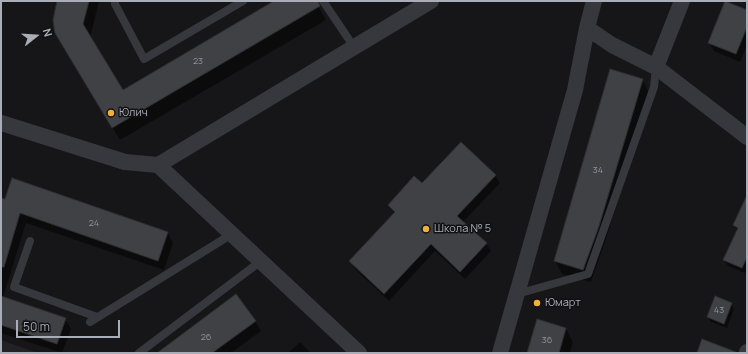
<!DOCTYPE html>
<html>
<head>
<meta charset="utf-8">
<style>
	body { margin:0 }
	#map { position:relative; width:748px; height:354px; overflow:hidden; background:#161618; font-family:Manrope,sans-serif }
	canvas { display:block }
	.frame { position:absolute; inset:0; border:2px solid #a8adb8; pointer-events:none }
	.north { position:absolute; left:16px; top:16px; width:40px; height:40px; -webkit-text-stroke:3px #111113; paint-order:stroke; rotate:73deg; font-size:11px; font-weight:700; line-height:16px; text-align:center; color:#a8adb8 }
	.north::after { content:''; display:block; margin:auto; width:14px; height:18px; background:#a8adb8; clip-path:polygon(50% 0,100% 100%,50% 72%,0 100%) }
	.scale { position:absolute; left:16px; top:320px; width:104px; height:18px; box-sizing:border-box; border:2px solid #a8adb8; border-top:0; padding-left:5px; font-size:12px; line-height:14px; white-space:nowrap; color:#a8adb8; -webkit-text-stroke:3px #111113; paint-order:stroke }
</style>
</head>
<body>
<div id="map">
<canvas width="748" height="354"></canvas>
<div class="frame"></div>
<div class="north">N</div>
<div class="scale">50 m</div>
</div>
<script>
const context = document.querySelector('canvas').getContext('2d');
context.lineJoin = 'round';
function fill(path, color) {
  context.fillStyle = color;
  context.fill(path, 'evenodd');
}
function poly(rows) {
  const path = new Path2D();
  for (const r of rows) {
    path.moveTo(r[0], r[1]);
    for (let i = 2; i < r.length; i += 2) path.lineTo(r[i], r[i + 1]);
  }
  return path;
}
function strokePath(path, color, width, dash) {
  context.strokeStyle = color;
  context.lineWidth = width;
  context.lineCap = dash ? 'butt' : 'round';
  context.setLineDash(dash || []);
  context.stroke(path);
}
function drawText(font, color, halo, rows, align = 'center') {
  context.font = font + ' Manrope,sans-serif';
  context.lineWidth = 3;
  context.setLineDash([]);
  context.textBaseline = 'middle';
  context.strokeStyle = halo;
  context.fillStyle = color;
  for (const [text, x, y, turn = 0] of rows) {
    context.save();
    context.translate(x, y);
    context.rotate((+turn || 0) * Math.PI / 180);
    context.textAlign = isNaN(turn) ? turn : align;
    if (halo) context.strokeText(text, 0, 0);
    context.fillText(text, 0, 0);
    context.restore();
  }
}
fill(poly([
	[1,340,38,353,1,353]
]), '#222225');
fill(poly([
	[58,1,99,1,90,38,122,91,276,1,315,1,326,20,120,140,64,46],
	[747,11,747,45,740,62,714,51,709,43],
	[642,79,649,93,606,239,591,282,562,274,555,261],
	[495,175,500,183,463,222,486,243,491,251,465,279,435,251,389,301,355,269,350,261,395,214,389,205,422,185],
	[747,198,747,268,745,273,728,266,724,260,738,231,734,225],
	[1,199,168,233,173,243,164,270,26,223,3,297,65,319,71,329,62,353,1,333],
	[731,303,734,309,727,328,711,322,708,317],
	[255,321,261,331,231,353,159,353],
	[566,329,573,342,570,353,528,353],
	[300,342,311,353,288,353]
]), '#0007');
const building = poly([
	[57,1,89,1,83,24,123,90,274,1,318,1,320,6,112,128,55,33,53,20,57,1],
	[725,1,747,10,747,27,736,54,708,43,725,1],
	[610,69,643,79,599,226,583,270,554,261,610,69],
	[461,142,496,175,457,216,487,243,460,272,431,244,384,294,349,261,395,212,388,205,414,176,422,183,461,142],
	[12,178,168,232,158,261,20,213,4,267,1,267,1,198,5,199,12,178],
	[747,195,747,257,742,268,723,260,738,228,733,225,747,195],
	[236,294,256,321,212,353,157,353,236,294],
	[1,296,66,318,57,344,1,325,1,296],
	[715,296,732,303,724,324,707,317,715,296],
	[537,319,566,328,559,353,527,353,537,319],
	[702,339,736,352,735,353,697,353,702,339]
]);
fill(building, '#404145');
strokePath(building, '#303034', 1);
strokePath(poly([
	[115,1,115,4,144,59,243,1],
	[323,1,354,47],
	[30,241,14,287,97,317],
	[517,294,588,274,654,87,656,67],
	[90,322,232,234],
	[139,353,261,261]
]), '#37383d', 8);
strokePath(poly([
	[594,1,587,28,612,45,656,67,747,137],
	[656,67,682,1],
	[1,123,125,162,158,165,431,1],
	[158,165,359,353],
	[500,353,575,90,587,28],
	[747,353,747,352]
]), '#37383d', 16);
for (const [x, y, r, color] of [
	[111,113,4,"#f2b134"],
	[426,229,4,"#f2b134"],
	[537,303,4,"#f2b134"]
]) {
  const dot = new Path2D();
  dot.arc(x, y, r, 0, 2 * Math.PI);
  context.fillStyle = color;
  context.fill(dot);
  strokePath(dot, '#111113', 1.5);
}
drawText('9px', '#8e929b', null, [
	["23",198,61],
	["34",598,170],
	["24",94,223],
	["43",719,310],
	["26",206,337],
	["36",547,340]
]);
drawText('11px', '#a8adb8', '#111113', [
	["Юлич",119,113],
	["Школа № 5",434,229],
	["Юмарт",545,303]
], 'left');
</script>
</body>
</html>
